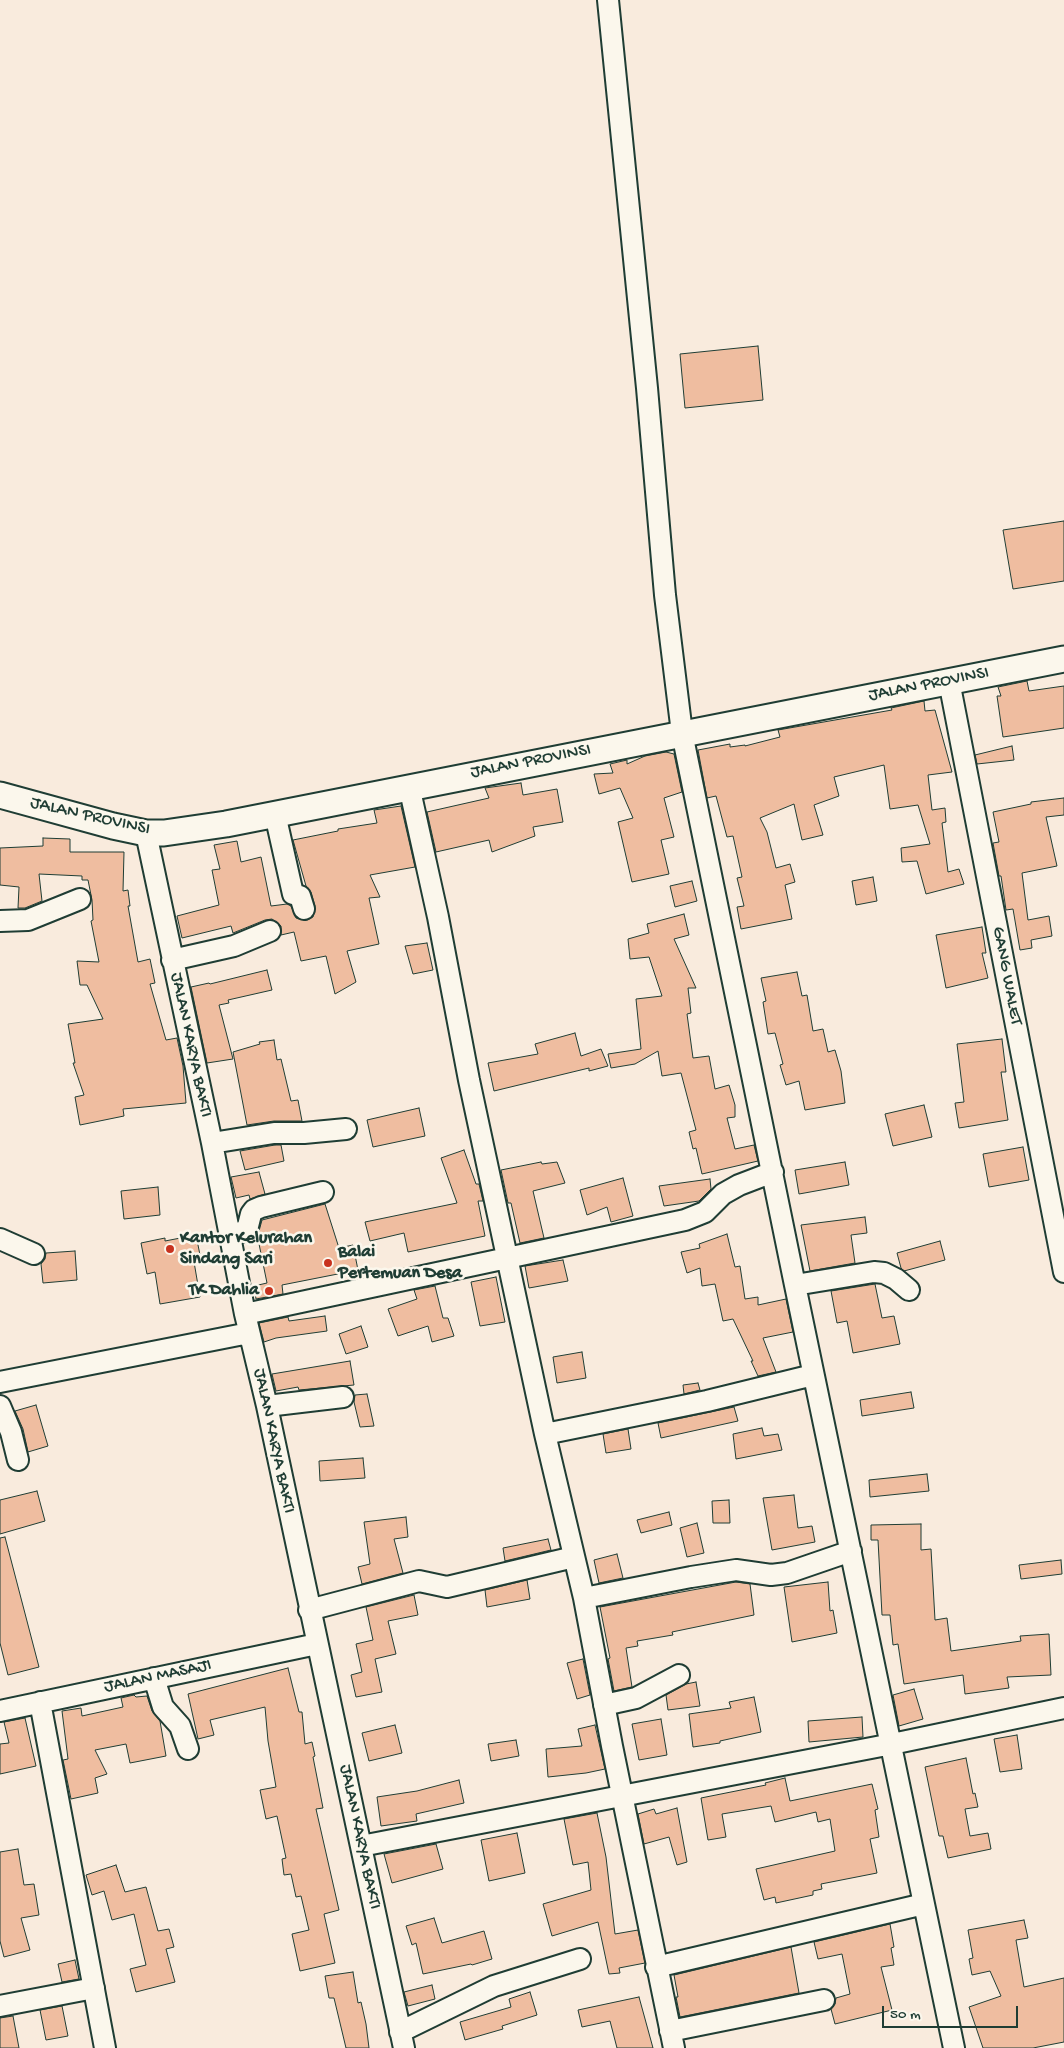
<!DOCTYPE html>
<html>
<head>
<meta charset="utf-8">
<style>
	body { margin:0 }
	#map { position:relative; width:1064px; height:2048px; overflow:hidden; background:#f9ebdd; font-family:"Gochi Hand",sans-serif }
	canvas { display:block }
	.scale { position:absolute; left:882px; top:2006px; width:136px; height:22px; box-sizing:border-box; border:2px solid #1f3d34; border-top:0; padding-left:6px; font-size:15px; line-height:18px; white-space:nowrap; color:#1f3d34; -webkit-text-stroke:4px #fbf7ec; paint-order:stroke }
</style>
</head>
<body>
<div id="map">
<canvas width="1064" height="2048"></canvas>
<div class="scale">50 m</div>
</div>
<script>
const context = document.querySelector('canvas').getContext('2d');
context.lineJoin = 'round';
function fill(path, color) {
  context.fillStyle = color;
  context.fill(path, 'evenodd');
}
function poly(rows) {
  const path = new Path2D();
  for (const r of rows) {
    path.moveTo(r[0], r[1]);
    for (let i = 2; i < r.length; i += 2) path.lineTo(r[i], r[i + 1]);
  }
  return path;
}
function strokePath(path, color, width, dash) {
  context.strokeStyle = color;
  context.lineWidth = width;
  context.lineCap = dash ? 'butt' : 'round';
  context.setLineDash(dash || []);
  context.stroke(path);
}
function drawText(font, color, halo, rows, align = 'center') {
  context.font = font + ' "Gochi Hand",sans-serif';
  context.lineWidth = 5;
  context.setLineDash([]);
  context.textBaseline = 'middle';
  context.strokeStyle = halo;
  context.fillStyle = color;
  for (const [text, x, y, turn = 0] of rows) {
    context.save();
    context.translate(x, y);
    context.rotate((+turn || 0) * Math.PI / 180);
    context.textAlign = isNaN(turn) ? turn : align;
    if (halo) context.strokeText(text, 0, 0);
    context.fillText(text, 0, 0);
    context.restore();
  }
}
const building = poly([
	[758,346,763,400,685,408,680,354,758,346],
	[1064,521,1064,581,1013,589,1003,530,1064,521],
	[1027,681,1029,691,1064,686,1064,728,1003,737,997,696,1001,696,998,687,1027,681],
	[924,701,925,711,935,710,952,772,928,775,932,810,945,808,946,822,942,823,948,872,959,869,964,884,926,894,917,861,902,862,901,848,930,844,918,805,890,809,884,765,834,777,839,796,814,805,823,835,802,840,794,804,760,818,767,832,776,868,790,864,795,882,785,885,792,919,741,929,737,907,744,906,737,878,742,877,733,836,727,837,716,796,707,798,698,750,730,744,730,747,745,745,745,746,780,737,778,730,892,710,891,708,924,701],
	[1012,746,1014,760,977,764,975,755,1012,746],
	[666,752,674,754,682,792,664,798,674,837,661,840,669,874,632,882,618,822,633,818,620,788,599,794,594,774,613,773,610,764,627,760,627,764,645,756,666,752],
	[521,783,523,795,557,789,563,822,533,827,535,836,492,852,489,840,436,852,427,812,489,798,485,788,521,783],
	[1064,798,1064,815,1046,817,1057,866,1022,873,1028,920,1049,916,1052,936,1031,940,1032,948,1020,950,1013,909,1006,910,1001,876,999,876,993,843,999,842,993,812,1031,804,1031,802,1064,798],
	[401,806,415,867,370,875,380,897,369,898,379,944,347,951,356,982,335,994,326,956,301,961,294,932,281,935,281,926,272,919,265,920,233,933,231,926,182,938,177,916,219,905,212,870,220,869,214,845,237,841,241,862,261,857,271,906,287,904,291,906,296,918,307,920,313,917,315,906,311,892,306,886,293,840,338,831,338,829,377,823,374,810,401,806],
	[43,838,70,839,70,852,124,852,123,891,128,890,130,906,128,906,138,962,150,959,155,983,150,984,166,1040,177,1038,183,1066,186,1103,123,1109,124,1116,80,1125,75,1097,84,1095,73,1063,75,1063,68,1024,103,1019,87,985,80,985,77,961,99,962,91,921,93,920,92,900,88,880,82,880,82,876,39,874,42,901,25,908,18,908,19,887,0,885,0,848,43,846,43,838],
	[873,877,877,901,856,905,852,881,873,877],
	[692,881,697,901,675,907,670,886,692,881],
	[684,914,689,935,674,939,696,988,688,988,691,1013,687,1014,693,1058,709,1056,715,1089,729,1085,735,1105,735,1117,727,1118,735,1149,754,1145,758,1161,702,1174,696,1148,693,1149,689,1132,696,1130,681,1073,662,1076,658,1051,635,1064,611,1068,608,1054,641,1049,636,999,662,996,649,957,630,959,628,939,649,933,647,924,684,914],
	[982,927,986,953,982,953,988,978,946,988,936,935,982,927],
	[427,943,433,970,413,974,405,946,427,943],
	[267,970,272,990,228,1000,229,1003,219,1005,233,1059,207,1063,191,987,209,983,210,984,267,970],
	[797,972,802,996,807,995,813,1031,823,1029,828,1052,835,1050,841,1071,845,1103,805,1110,799,1081,786,1085,780,1065,783,1064,775,1033,768,1034,763,1002,766,1001,761,978,797,972],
	[575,1033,581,1056,601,1049,608,1066,589,1071,589,1068,494,1091,488,1063,538,1054,535,1044,575,1033],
	[1002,1039,1006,1072,1001,1072,1008,1120,959,1128,955,1103,964,1102,957,1044,1002,1039],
	[274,1040,277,1060,281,1059,291,1101,298,1100,302,1121,274,1121,247,1125,233,1052,260,1044,259,1042,274,1040],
	[924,1105,932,1137,893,1146,885,1114,924,1105],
	[419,1108,425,1136,373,1147,367,1120,419,1108],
	[275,1145,281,1145,284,1161,245,1170,240,1151,275,1145],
	[1023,1147,1029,1180,989,1187,983,1154,1023,1147],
	[464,1150,476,1184,479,1184,483,1201,478,1201,485,1236,408,1252,404,1233,370,1241,365,1222,457,1203,441,1158,464,1150],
	[541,1162,542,1164,557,1162,565,1183,533,1191,544,1238,520,1243,511,1203,508,1203,501,1170,541,1162],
	[845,1162,849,1185,799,1194,795,1170,845,1162],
	[259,1172,265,1194,250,1199,249,1195,236,1198,231,1177,259,1172],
	[623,1178,633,1216,611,1222,607,1207,587,1215,580,1190,623,1178],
	[710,1179,711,1189,699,1201,664,1206,659,1186,710,1179],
	[158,1187,160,1215,124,1219,121,1191,158,1187],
	[325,1204,339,1248,353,1245,358,1270,282,1285,283,1294,256,1299,254,1286,267,1283,258,1239,261,1239,259,1231,262,1220,325,1204],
	[865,1217,867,1233,851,1235,855,1263,810,1271,801,1225,865,1217],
	[727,1234,735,1267,740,1266,745,1299,758,1297,758,1305,786,1299,793,1332,763,1338,776,1372,758,1376,751,1361,753,1361,733,1319,723,1321,715,1284,702,1286,700,1268,687,1273,681,1252,700,1248,699,1244,727,1234],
	[196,1235,200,1255,193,1256,200,1297,160,1304,155,1272,147,1274,141,1243,165,1238,165,1241,196,1235],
	[940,1241,945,1260,904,1271,901,1268,897,1253,940,1241],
	[75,1251,77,1280,43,1283,41,1264,45,1259,46,1253,75,1251],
	[563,1260,568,1281,529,1288,525,1266,563,1260],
	[496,1277,505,1322,480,1326,471,1282,496,1277],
	[875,1284,882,1318,894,1316,900,1344,853,1353,847,1321,837,1323,831,1291,875,1284],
	[435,1286,443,1318,448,1318,454,1336,432,1342,428,1326,398,1336,388,1309,417,1299,414,1290,435,1286],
	[325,1316,327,1331,276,1338,264,1342,259,1323,288,1317,289,1321,325,1316],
	[361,1326,368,1347,346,1354,339,1334,361,1326],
	[582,1352,586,1378,557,1383,553,1357,582,1352],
	[350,1361,354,1385,299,1390,298,1387,276,1391,272,1374,350,1361],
	[698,1383,700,1390,684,1394,683,1385,698,1383],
	[911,1392,914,1408,862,1416,860,1400,911,1392],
	[367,1394,374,1426,360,1427,354,1402,355,1395,367,1394],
	[36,1405,48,1446,28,1452,23,1429,15,1411,36,1405],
	[734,1407,738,1421,661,1438,658,1423,734,1407],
	[762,1428,764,1436,778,1434,782,1450,736,1459,733,1434,762,1428],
	[628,1429,631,1449,606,1453,603,1434,628,1429],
	[363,1458,365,1478,320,1481,319,1461,363,1458],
	[927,1474,929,1491,870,1497,869,1480,927,1474],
	[37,1491,45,1521,0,1534,0,1500,37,1491],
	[794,1495,798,1528,812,1526,815,1542,772,1550,763,1498,794,1495],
	[729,1500,730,1523,713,1523,712,1501,729,1500],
	[669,1512,672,1525,641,1533,637,1520,669,1512],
	[406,1517,408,1537,394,1539,403,1573,362,1584,358,1567,370,1564,364,1522,406,1517],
	[697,1523,704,1553,687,1557,680,1528,697,1523],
	[921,1524,921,1550,931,1549,935,1620,947,1618,951,1651,1021,1641,1020,1636,1049,1634,1051,1675,1007,1677,1009,1688,965,1694,963,1675,904,1684,898,1644,893,1645,890,1615,882,1615,878,1540,871,1540,871,1525,921,1524],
	[5,1537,39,1667,8,1675,0,1643,0,1538,5,1537],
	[548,1539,551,1550,505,1561,503,1548,548,1539],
	[617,1554,623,1578,599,1583,594,1560,617,1554],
	[1061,1560,1062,1574,1021,1579,1019,1565,1061,1560],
	[527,1580,530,1599,487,1607,485,1590,527,1580],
	[736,1582,750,1584,754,1615,672,1632,673,1635,637,1641,638,1646,626,1648,632,1687,614,1691,608,1659,610,1658,600,1607,736,1582],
	[828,1582,830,1611,833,1610,837,1633,792,1642,784,1587,828,1582],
	[414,1595,418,1615,388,1621,396,1654,375,1659,382,1692,356,1697,351,1675,362,1672,356,1644,373,1640,366,1607,414,1595],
	[583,1659,590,1695,577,1699,567,1663,583,1659],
	[288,1668,299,1712,302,1712,305,1744,312,1742,315,1756,313,1757,323,1808,316,1809,339,1910,324,1914,335,1963,300,1971,292,1934,309,1930,301,1896,296,1897,291,1874,284,1875,282,1859,286,1858,277,1816,266,1819,260,1790,276,1787,268,1741,265,1707,210,1720,214,1735,198,1739,188,1694,288,1668],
	[696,1682,700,1706,668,1710,666,1695,686,1684,696,1682],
	[914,1689,923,1719,899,1726,893,1695,914,1689],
	[134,1695,136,1697,147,1696,152,1711,160,1721,166,1756,130,1763,126,1744,95,1750,107,1774,95,1778,98,1793,71,1799,63,1760,68,1759,62,1711,81,1708,82,1716,123,1707,121,1698,134,1695],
	[754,1697,761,1732,720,1741,720,1743,693,1747,689,1714,731,1708,729,1702,754,1697],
	[862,1717,863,1737,809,1742,808,1721,862,1717],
	[25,1718,36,1766,0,1774,0,1744,9,1743,4,1722,25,1718],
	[661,1719,667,1755,639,1760,632,1724,661,1719],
	[395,1725,402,1753,369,1761,362,1733,395,1725],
	[595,1725,605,1769,586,1773,548,1777,546,1749,582,1746,578,1729,595,1725],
	[1017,1735,1022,1769,1000,1772,994,1739,1017,1735],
	[516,1740,519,1756,491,1761,488,1744,516,1740],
	[966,1758,973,1794,975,1793,978,1807,965,1809,970,1836,988,1833,991,1849,948,1858,943,1836,939,1836,925,1767,966,1758],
	[785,1778,790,1801,872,1784,878,1809,875,1810,879,1837,870,1839,877,1873,821,1884,822,1889,813,1891,813,1895,776,1903,775,1897,764,1900,756,1869,835,1851,830,1819,818,1822,816,1812,775,1822,771,1806,722,1814,726,1837,708,1840,701,1798,766,1785,765,1783,785,1778],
	[459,1780,464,1803,416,1814,417,1821,381,1826,377,1797,417,1791,459,1780],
	[677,1808,687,1862,677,1865,669,1837,644,1844,638,1814,654,1809,656,1814,677,1808],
	[597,1813,606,1857,615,1934,638,1930,645,1963,619,1968,620,1973,609,1974,598,1922,552,1936,543,1904,591,1890,588,1862,573,1865,564,1819,597,1813],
	[517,1833,525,1873,489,1881,481,1840,517,1833],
	[436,1844,443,1869,392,1883,384,1854,436,1844],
	[18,1849,24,1885,34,1884,39,1915,21,1918,30,1950,4,1957,0,1941,0,1852,18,1849],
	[116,1865,125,1892,146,1887,158,1931,169,1929,174,1947,166,1949,175,1982,136,1992,130,1969,146,1965,134,1914,112,1920,104,1891,92,1895,86,1875,116,1865],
	[434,1918,442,1943,484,1931,492,1959,472,1965,471,1964,423,1974,416,1943,412,1945,406,1926,434,1918],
	[1024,1920,1028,1938,1016,1940,1024,1987,1064,1978,1064,2042,1033,2048,983,2048,969,2007,1001,1996,990,1971,972,1975,969,1959,973,1958,968,1930,1024,1920],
	[890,1924,894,1947,891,1948,894,1965,881,1967,892,2010,835,2024,831,2009,835,2004,836,1998,850,1994,842,1954,818,1959,814,1942,890,1924],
	[791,1947,799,1993,680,2017,676,1997,678,1997,674,1975,791,1947],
	[75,1960,79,1979,62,1982,58,1964,75,1960],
	[353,1972,358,2003,361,2002,366,2024,369,2048,346,2048,334,1998,329,1998,325,1976,353,1972],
	[432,1985,435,1999,408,2006,404,1992,432,1985],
	[530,1992,537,2015,502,2026,503,2029,465,2040,460,2022,511,2007,509,1999,530,1992],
	[639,1997,653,2048,617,2048,610,2021,582,2027,578,2010,639,1997],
	[62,2006,68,2036,46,2040,40,2010,62,2006],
	[13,2016,19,2048,0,2048,0,2018,13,2016]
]);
fill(building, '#efbda0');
strokePath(building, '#1f3d34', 1);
const minor = poly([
	[608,0,647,388,665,595,682,733,795,1285,954,2048],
	[949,681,1064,1272],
	[409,786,438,917,469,1080,545,1434,584,1598,612,1746,674,2048],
	[275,814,293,894,300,896,304,909],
	[146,833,212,1143,245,1314,267,1406,404,2048],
	[0,921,28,920,80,899],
	[172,960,234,946,270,931],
	[212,1143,274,1133,304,1133,346,1129],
	[229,1236,247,1230,251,1214,254,1210,261,1207,323,1192],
	[0,1239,34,1254],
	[795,1285,874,1272,884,1273,896,1279,909,1290],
	[245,1314,685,1220,705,1212,723,1194,739,1185,773,1172],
	[0,1382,249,1333],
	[0,1406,11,1432,18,1460],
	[267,1406,343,1397],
	[545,1434,707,1401,813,1375],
	[584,1598,691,1577,736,1570,771,1575,787,1573,851,1551],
	[309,1610,419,1581,447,1587,574,1557],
	[154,1678,163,1707,180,1726,188,1749],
	[40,1702,105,2048],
	[604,1705,636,1698,679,1675],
	[0,1711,317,1644],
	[361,1846,892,1744,1064,1708],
	[656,1967,924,1904],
	[0,2006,94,1988],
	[670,2031,824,2000],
	[400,2032,494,1986,580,1959]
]);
const major = poly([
	[0,795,113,826,146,833,164,833,226,824,1064,659]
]);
strokePath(minor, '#1f3d34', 24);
strokePath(major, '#1f3d34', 29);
strokePath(minor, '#fbf7ec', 20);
strokePath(major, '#fbf7ec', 25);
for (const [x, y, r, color] of [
	[170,1249,5,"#c8321e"],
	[328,1263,5,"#c8321e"],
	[269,1291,5,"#c8321e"]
]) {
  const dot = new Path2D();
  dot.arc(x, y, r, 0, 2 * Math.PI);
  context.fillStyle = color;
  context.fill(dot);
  strokePath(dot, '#fbf7ec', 2);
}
drawText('18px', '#1f3d34', '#fbf7ec', [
	["JALAN PROVINSI",929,685,-11],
	["JALAN PROVINSI",531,762,-11],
	["JALAN PROVINSI",90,817,13],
	["GANG WALET",1006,976,79],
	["JALAN KARYA BAKTI",190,1045,78],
	["JALAN KARYA BAKTI",273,1441,78],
	["JALAN MASAJI",158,1677,-12],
	["JALAN KARYA BAKTI",359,1837,78]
]);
drawText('bold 18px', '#1f3d34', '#fbf7ec', [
	["Kantor Kelurahan",180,1239],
	["Sindang Sari",180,1260],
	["Balai",338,1253],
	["Pertemuan Desa",338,1274],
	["TK Dahlia",259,1291,"right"]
], 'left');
</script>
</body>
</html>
